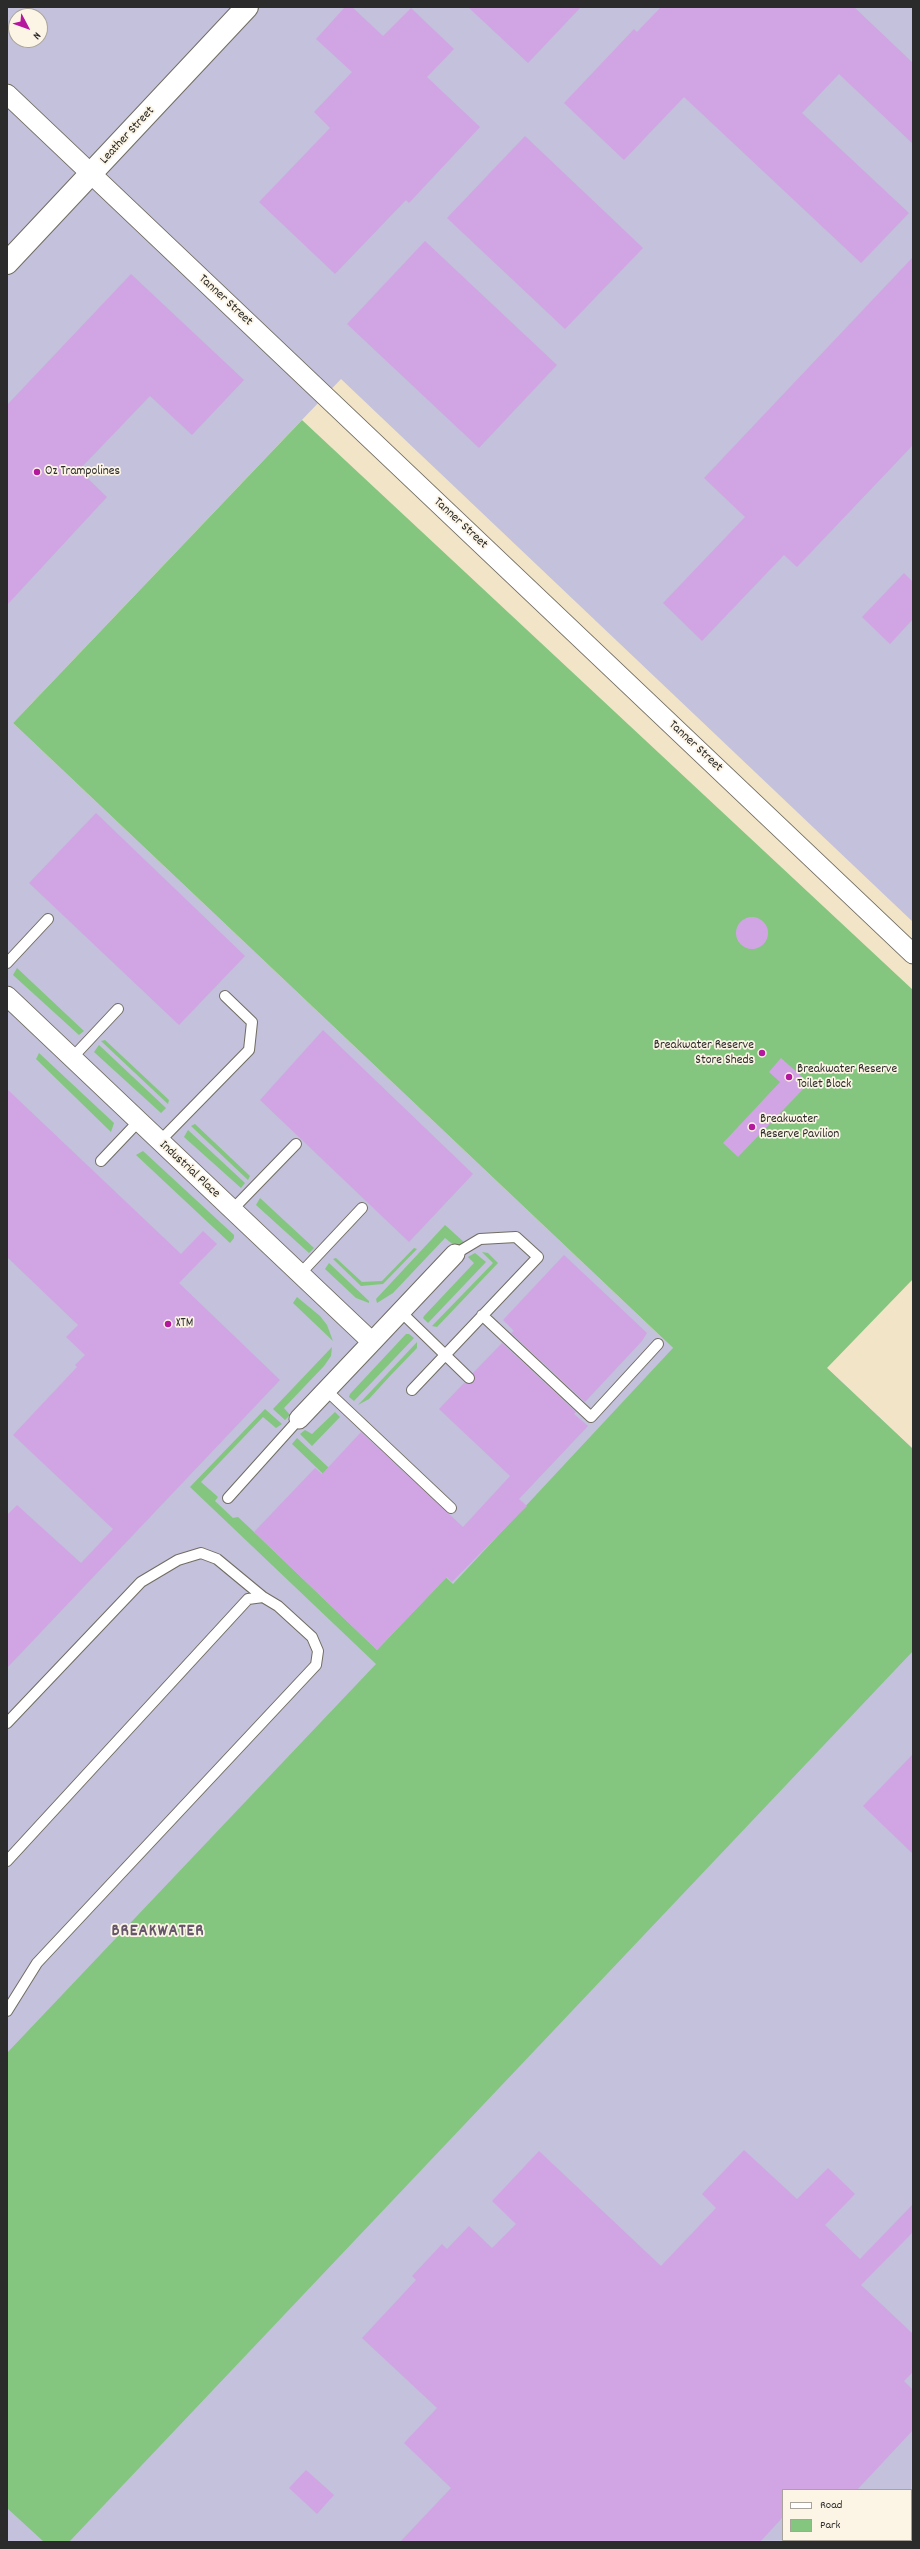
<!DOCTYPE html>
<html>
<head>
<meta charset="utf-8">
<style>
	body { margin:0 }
	#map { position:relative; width:920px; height:2549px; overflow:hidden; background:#f2e4c7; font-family:Dekko,sans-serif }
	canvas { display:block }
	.frame { position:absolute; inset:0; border:8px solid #2b2b2b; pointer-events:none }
	.legend { position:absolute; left:782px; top:2489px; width:130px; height:52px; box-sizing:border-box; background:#fcf5e5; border:1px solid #a8a49b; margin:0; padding:5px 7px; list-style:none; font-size:12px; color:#2b2b2b }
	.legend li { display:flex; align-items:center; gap:8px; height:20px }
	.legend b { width:20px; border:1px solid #a8a49b }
	.north { position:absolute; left:8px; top:8px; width:40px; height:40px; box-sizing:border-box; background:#fcf5e5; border:1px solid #a8a49b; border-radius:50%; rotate:131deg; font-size:11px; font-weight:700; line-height:16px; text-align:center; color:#2b2b2b }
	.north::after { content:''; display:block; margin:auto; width:14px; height:18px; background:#b5179e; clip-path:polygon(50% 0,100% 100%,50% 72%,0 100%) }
</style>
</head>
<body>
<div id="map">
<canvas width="920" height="2549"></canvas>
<div class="frame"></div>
<ul class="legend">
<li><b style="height:5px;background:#fff"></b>Road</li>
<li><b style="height:11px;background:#84c680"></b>Park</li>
</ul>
<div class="north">N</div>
</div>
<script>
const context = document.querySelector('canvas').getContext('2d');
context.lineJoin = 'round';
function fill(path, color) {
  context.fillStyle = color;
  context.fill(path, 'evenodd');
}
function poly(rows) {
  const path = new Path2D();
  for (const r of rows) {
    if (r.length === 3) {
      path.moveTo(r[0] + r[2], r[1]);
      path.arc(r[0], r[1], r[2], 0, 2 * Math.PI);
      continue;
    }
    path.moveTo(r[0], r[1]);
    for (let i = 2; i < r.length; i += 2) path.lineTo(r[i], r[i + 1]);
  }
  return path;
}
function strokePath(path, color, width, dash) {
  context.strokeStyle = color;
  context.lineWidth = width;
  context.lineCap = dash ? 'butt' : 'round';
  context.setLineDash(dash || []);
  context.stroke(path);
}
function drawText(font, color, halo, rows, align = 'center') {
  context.font = font + ' Dekko,sans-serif';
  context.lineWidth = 3.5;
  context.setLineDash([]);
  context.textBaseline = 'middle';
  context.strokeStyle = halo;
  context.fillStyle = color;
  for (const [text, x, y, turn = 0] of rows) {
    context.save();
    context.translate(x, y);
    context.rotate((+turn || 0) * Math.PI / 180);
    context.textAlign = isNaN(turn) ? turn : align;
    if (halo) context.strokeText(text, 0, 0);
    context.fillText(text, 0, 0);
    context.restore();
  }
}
fill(poly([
	[7,7,913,7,913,922,341,379,13,723,673,1348,827,1368,913,1449,913,2518,911,2520,911,2490,783,2490,783,2540,892,2540,890,2542,7,2542],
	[16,16,40,16,40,40,16,40]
]), '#c3c1db');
fill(poly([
	[302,420,913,990,913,1279,827,1368,913,1449,913,1651,69,2542,44,2542,7,2508,7,2053,376,1664,190,1487,265,1409,282,1424,276,1428,263,1417,201,1482,218,1497,215,1501,233,1518,238,1517,254,1532,377,1650,439,1585,292,1444,297,1438,453,1584,673,1348,13,723],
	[17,968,84,1031,79,1035,13,975],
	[105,1040,169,1100,168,1104,101,1041],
	[99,1045,166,1108,161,1113,94,1052],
	[39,1053,114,1123,111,1132,36,1059],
	[195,1124,250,1176,248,1180,191,1126],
	[188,1130,245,1183,241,1188,184,1137],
	[143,1151,234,1235,234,1238,230,1243,136,1155],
	[260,1198,314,1248,309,1253,256,1205],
	[445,1225,465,1243,456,1247,445,1238,393,1293,377,1303,376,1299],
	[414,1248,417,1249,383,1284,361,1286,333,1259,336,1258,362,1282,382,1281],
	[482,1252,488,1253,498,1263,437,1327,432,1326,493,1263],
	[475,1253,486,1262,428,1323,423,1318,424,1316,474,1263,468,1257],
	[329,1263,369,1301,369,1303,356,1298,325,1269],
	[297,1297,320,1316,327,1325,333,1341,293,1303],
	[406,1334,409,1334,414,1338,354,1401,349,1397,350,1394],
	[417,1342,417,1348,390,1376,369,1399,358,1405],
	[332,1347,331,1356,324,1366,284,1408,290,1415,285,1420,273,1409],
	[335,1412,340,1417,312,1446,300,1434,305,1430,312,1434]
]), '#84c680');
fill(poly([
	[345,7,352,7,383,36,411,8,454,49,427,77,480,127,409,203,406,200,335,274,259,202,330,128,314,112,352,72,316,39],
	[468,7,581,7,528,63],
	[661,7,854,7,913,63,913,144,839,74,802,113,909,213,861,263,684,97,624,160,564,103,634,29,637,32],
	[525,136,643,248,565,329,447,218],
	[425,241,557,365,479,448,347,324],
	[913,257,913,445,797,567,784,555,702,641,663,603,745,517,704,478],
	[131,274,244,380,192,435,150,396,79,470,107,497,7,605,7,405],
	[904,573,913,582,913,619,890,644,862,617],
	[96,813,245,956,179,1025,29,883],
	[752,933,16],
	[323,1030,473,1174,409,1242,260,1100],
	[781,1058,809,1083,738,1157,723,1143,780,1082,769,1072],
	[7,1089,181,1254,203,1231,217,1244,179,1283,280,1380,7,1668,7,1515,17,1505,81,1563,113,1529,13,1435,77,1367,75,1365,85,1355,66,1337,78,1325,7,1257],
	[564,1255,647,1333,642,1341,585,1402,511,1333,514,1331,503,1320],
	[502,1343,576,1412,574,1414,588,1426,519,1499,527,1506,452,1582,447,1577,377,1650,254,1532,315,1468,322,1474,361,1432,463,1527,510,1476,439,1409,464,1383,470,1384,474,1382,473,1373],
	[913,1754,913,1854,863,1806],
	[744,2150,797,2199,828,2168,855,2194,825,2225,860,2259,913,2204,913,2232,861,2285,913,2334,913,2372,904,2381,913,2390,913,2430,857,2490,783,2490,783,2517,760,2542,400,2542,451,2488,404,2443,437,2408,362,2338,416,2280,412,2276,442,2244,447,2249,469,2226,492,2248,516,2224,492,2201,539,2151,661,2266,716,2208,702,2194],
	[306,2470,334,2495,317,2514,289,2488]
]), '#d1a5e4');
const service = poly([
	[7,963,48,919],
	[72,1058,118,1009],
	[159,1142,249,1050,252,1022,225,996],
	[101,1161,138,1122],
	[232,1210,296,1144],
	[300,1274,362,1208],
	[401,1312,469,1378],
	[482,1315,591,1417,658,1344],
	[412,1390,538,1257,516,1237,480,1239,455,1254],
	[327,1391,451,1508],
	[228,1498,299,1419],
	[7,1723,141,1582,178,1560,201,1553,217,1559,263,1597],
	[7,1861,248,1599,263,1597,278,1606,312,1637,318,1651,316,1665,37,1963,7,2011]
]);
const minor = poly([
	[7,94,913,954],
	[7,996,372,1342,455,1254],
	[299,1419,372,1342]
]);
const tertiary = poly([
	[7,263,247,7]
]);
strokePath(service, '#716c62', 12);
strokePath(minor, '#716c62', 21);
strokePath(tertiary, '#716c62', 24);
strokePath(service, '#fff', 10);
strokePath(minor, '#fff', 19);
strokePath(tertiary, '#fff', 22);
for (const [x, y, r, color] of [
	[37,472,4,"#b5179e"],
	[762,1053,4,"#b5179e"],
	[789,1077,4,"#b5179e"],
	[752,1127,4,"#b5179e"],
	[168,1324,4,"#b5179e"]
]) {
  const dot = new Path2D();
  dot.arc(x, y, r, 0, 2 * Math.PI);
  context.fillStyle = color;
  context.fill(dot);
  strokePath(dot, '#fcf5e5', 1.5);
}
drawText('13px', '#2b2b2b', '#fcf5e5', [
	["Leather Street",128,136,-47],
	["Tanner Street",225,301,43],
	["Tanner Street",460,524,43],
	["Tanner Street",695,747,43],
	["Industrial Place",189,1170,43]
]);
drawText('13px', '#2b2b2b', '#fcf5e5', [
	["Oz Trampolines",45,472],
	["Breakwater Reserve",754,1046,"right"],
	["Store Sheds",754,1061,"right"],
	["Breakwater Reserve",797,1070],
	["Toilet Block",797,1085],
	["Breakwater",760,1120],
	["Reserve Pavilion",760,1135],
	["XTM",176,1324]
], 'left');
context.letterSpacing = '1px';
drawText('bold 17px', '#65566c', '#fcf5e5', [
	["BREAKWATER",158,1933]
]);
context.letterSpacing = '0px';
</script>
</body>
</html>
